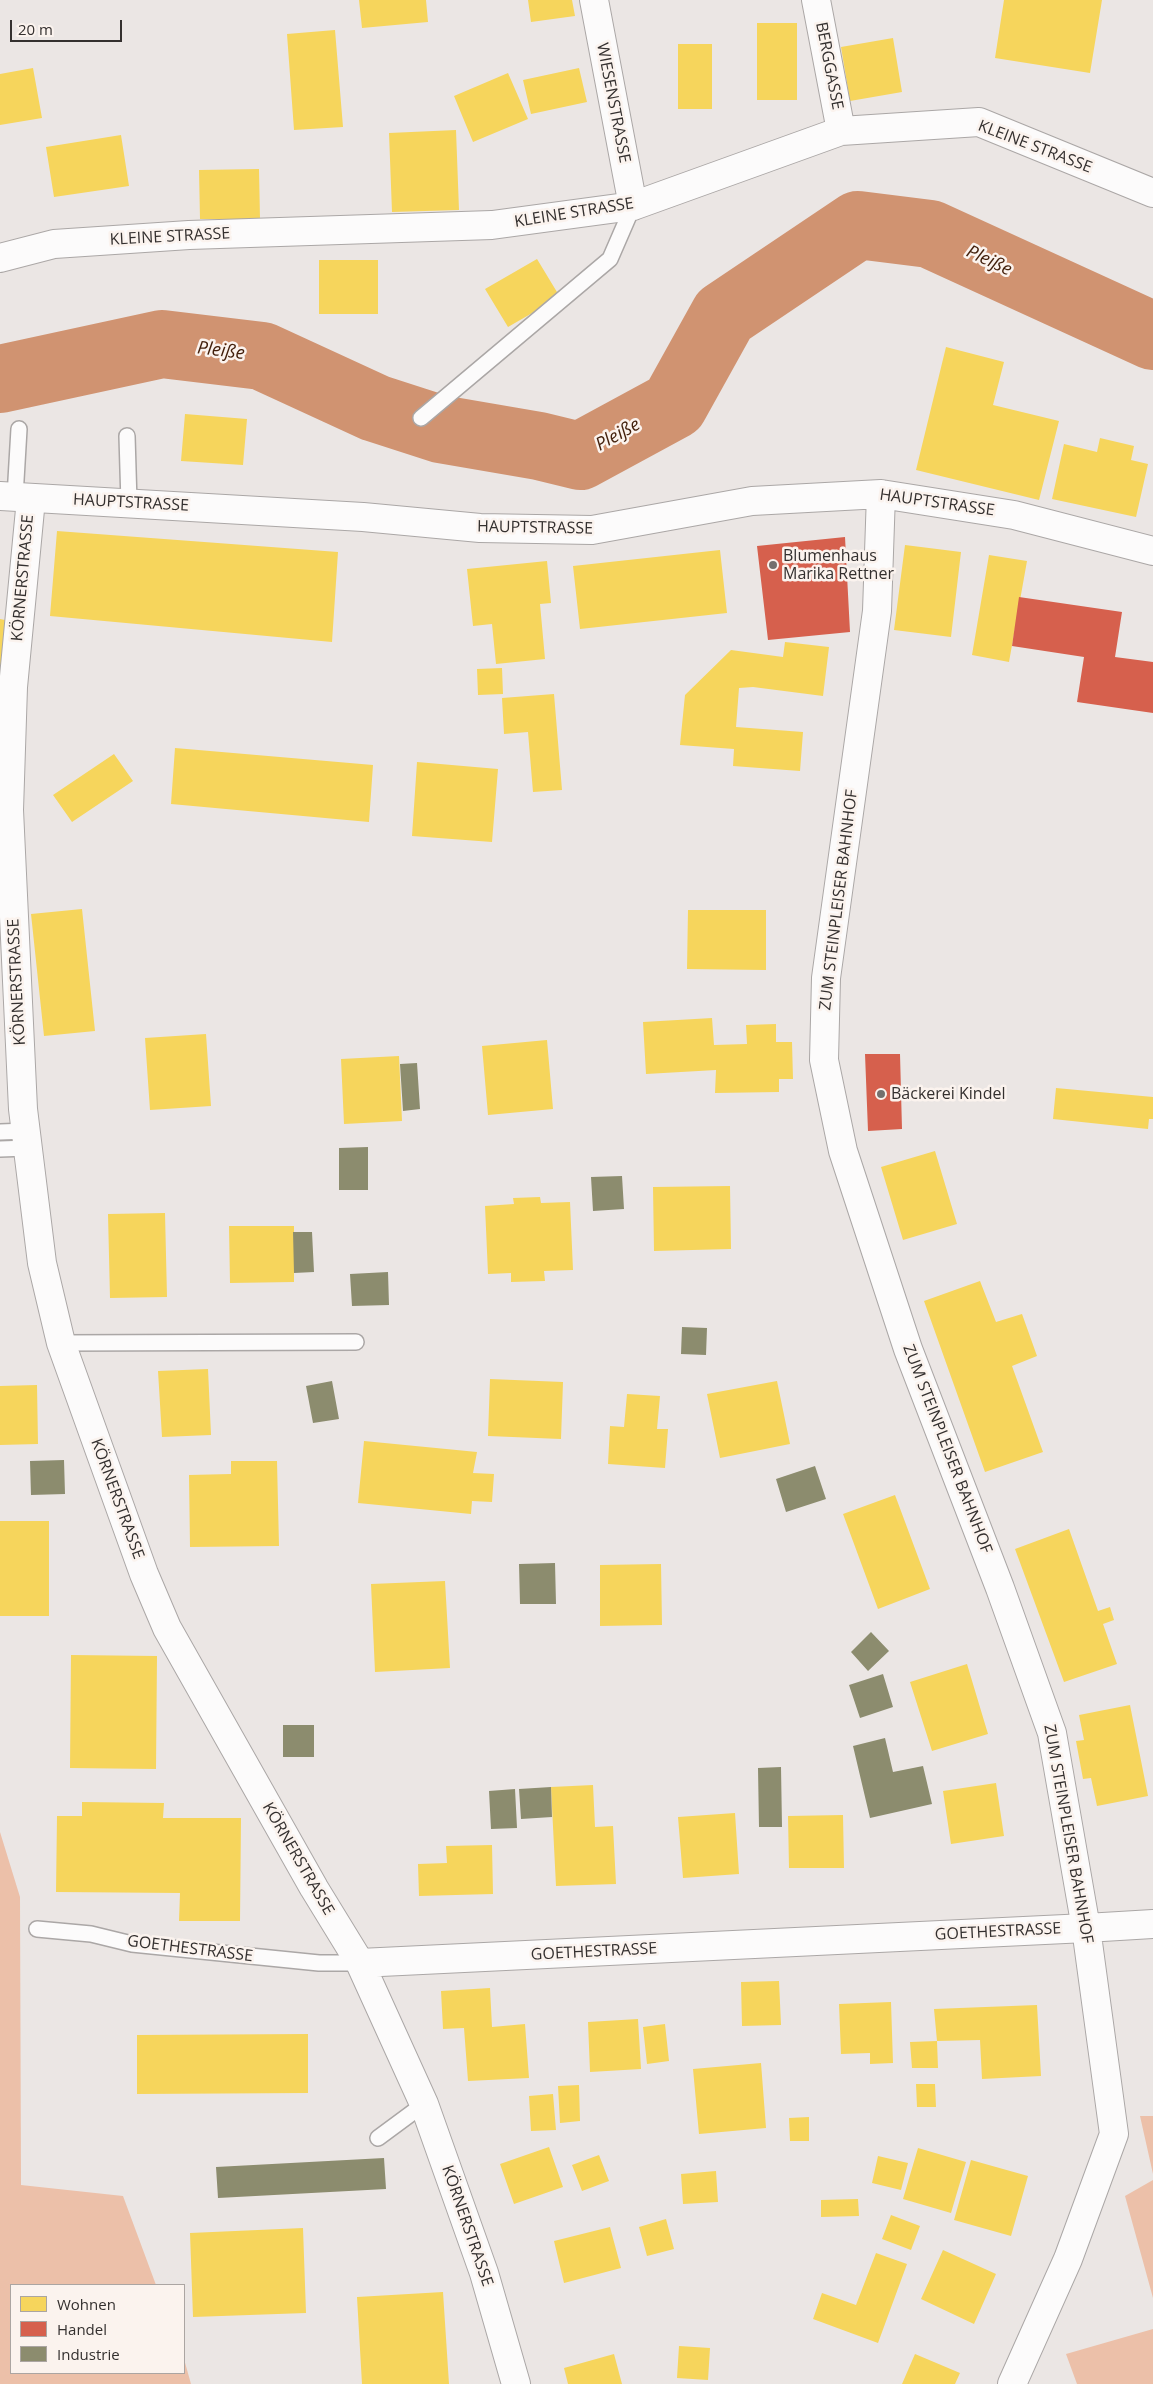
<!DOCTYPE html>
<html>
<head>
<meta charset="utf-8">
<style>
	body { margin:0 }
	#map { position:relative; width:1153px; height:2384px; overflow:hidden; background:#ebe6e4; font-family:"Open Sans",sans-serif }
	canvas { display:block }
	.legend { position:absolute; left:10px; top:2284px; width:175px; height:90px; box-sizing:border-box; background:#fbf3ee; border:1px solid #aba5a2; margin:0; padding:6px 9px; list-style:none; font-size:15px; color:#34302f }
	.legend li { display:flex; align-items:center; gap:10px; height:25px }
	.legend b { width:25px; border:1px solid #aba5a2 }
	.scale { position:absolute; left:10px; top:20px; width:112px; height:22px; box-sizing:border-box; border:2px solid #34302f; border-top:0; padding-left:6px; font-size:15px; line-height:18px; white-space:nowrap; color:#34302f; -webkit-text-stroke:4px #fbf3ee; paint-order:stroke }
</style>
</head>
<body>
<div id="map">
<canvas width="1153" height="2384"></canvas>
<ul class="legend">
<li><b style="height:14px;background:#f6d55c"></b>Wohnen</li>
<li><b style="height:14px;background:#d6604d"></b>Handel</li>
<li><b style="height:14px;background:#8c8c6e"></b>Industrie</li>
</ul>
<div class="scale">20 m</div>
</div>
<script>
const context = document.querySelector('canvas').getContext('2d');
context.lineJoin = 'round';
function fill(path, color) {
  context.fillStyle = color;
  context.fill(path, 'evenodd');
}
function poly(rows) {
  const path = new Path2D();
  for (const r of rows) {
    path.moveTo(r[0], r[1]);
    for (let i = 2; i < r.length; i += 2) path.lineTo(r[i], r[i + 1]);
  }
  return path;
}
function strokePath(path, color, width, dash) {
  context.strokeStyle = color;
  context.lineWidth = width;
  context.lineCap = dash ? 'butt' : 'round';
  context.setLineDash(dash || []);
  context.stroke(path);
}
function drawText(font, color, halo, rows, align = 'center') {
  context.font = font + ' "Open Sans",sans-serif';
  context.lineWidth = 5;
  context.setLineDash([]);
  context.textBaseline = 'middle';
  context.strokeStyle = halo;
  context.fillStyle = color;
  for (const [text, x, y, turn = 0] of rows) {
    context.save();
    context.translate(x, y);
    context.rotate((+turn || 0) * Math.PI / 180);
    context.textAlign = isNaN(turn) ? turn : align;
    if (halo) context.strokeText(text, 0, 0);
    context.fillText(text, 0, 0);
    context.restore();
  }
}
fill(poly([
	[0,1832,20,1897,21,2185,123,2196,156,2285,11,2285,11,2373,184,2373,184,2359,191,2384,0,2384],
	[1140,2116,1153,2116,1153,2174],
	[1153,2180,1153,2298,1125,2196],
	[1153,2329,1153,2384,1077,2384,1066,2354]
]), '#ecc0a9');
fill(poly([
	[359,0,426,0,428,22,362,28],
	[528,0,572,0,575,16,531,22],
	[1004,0,1102,0,1090,73,995,58],
	[757,23,797,23,797,100,757,100],
	[335,30,343,127,294,130,287,34],
	[893,38,902,92,850,101,841,47],
	[678,44,712,44,712,109,678,109],
	[33,68,42,118,0,125,0,74],
	[579,68,587,102,531,114,523,80],
	[508,73,528,119,473,142,454,96],
	[456,130,459,210,392,212,389,133],
	[121,135,129,186,54,197,46,147],
	[259,169,260,219,200,219,199,170],
	[537,259,560,297,508,327,485,289],
	[319,260,378,260,378,314,319,314],
	[946,347,1004,362,993,405,1059,421,1039,500,916,470],
	[185,414,247,419,243,465,181,461],
	[1100,438,1134,446,1131,460,1148,464,1136,517,1052,499,1064,444,1097,452],
	[57,531,338,552,332,642,50,616],
	[905,545,961,552,951,637,894,630],
	[720,550,727,613,580,629,573,566],
	[989,555,1027,561,1009,662,972,655],
	[547,561,551,603,540,604,545,659,496,664,492,624,473,626,467,569],
	[0,619,10,621,1,670,0,670],
	[785,642,829,647,823,696,753,687,739,688,736,727,803,732,800,771,733,766,734,749,680,745,685,695,731,650,783,657],
	[502,668,503,694,478,695,477,669],
	[554,694,562,790,533,792,528,732,504,734,502,698],
	[175,748,373,765,369,822,171,804],
	[114,754,133,781,72,822,53,795],
	[417,762,498,769,492,842,412,836],
	[82,909,95,1031,44,1036,31,914],
	[688,910,766,910,766,970,687,969],
	[712,1018,714,1045,747,1044,746,1025,776,1024,776,1042,792,1042,793,1079,779,1079,779,1092,715,1093,716,1070,646,1074,643,1022],
	[206,1034,211,1106,150,1110,145,1038],
	[547,1040,553,1109,488,1115,482,1046],
	[399,1056,402,1121,344,1124,341,1059],
	[1056,1088,1153,1097,1153,1119,1149,1119,1148,1129,1053,1119],
	[935,1151,957,1224,903,1240,881,1167],
	[730,1186,731,1249,654,1251,653,1187],
	[540,1197,541,1203,570,1202,573,1270,544,1271,545,1281,511,1282,511,1273,488,1274,485,1206,514,1204,513,1198],
	[165,1213,167,1297,110,1298,108,1214],
	[229,1226,294,1226,294,1282,230,1283],
	[980,1281,996,1322,1022,1314,1037,1356,1012,1366,1043,1452,985,1472,924,1301],
	[208,1369,211,1435,162,1437,158,1371],
	[490,1379,563,1382,561,1439,488,1436],
	[777,1381,790,1444,720,1458,707,1394],
	[37,1385,38,1444,0,1445,0,1386],
	[627,1394,660,1396,657,1429,668,1429,665,1468,608,1464,610,1426,624,1427],
	[364,1441,477,1452,473,1473,494,1474,492,1502,472,1501,471,1514,358,1503],
	[231,1461,277,1461,279,1546,190,1547,189,1475,231,1474],
	[895,1495,930,1589,878,1609,843,1514],
	[0,1521,49,1521,49,1616,0,1616],
	[1069,1529,1098,1611,1110,1607,1114,1620,1103,1624,1117,1664,1064,1682,1015,1549],
	[661,1564,662,1625,600,1626,600,1565],
	[445,1581,450,1668,375,1672,371,1584],
	[71,1655,157,1656,156,1769,70,1768],
	[967,1664,988,1734,932,1751,910,1682],
	[1130,1705,1148,1796,1097,1806,1091,1778,1083,1779,1076,1741,1084,1740,1079,1715],
	[996,1783,1004,1836,951,1844,943,1791],
	[593,1785,595,1827,613,1826,616,1884,556,1886,551,1787],
	[82,1802,164,1803,163,1818,241,1818,240,1921,179,1921,180,1893,56,1892,57,1816,82,1816],
	[735,1813,739,1874,683,1878,678,1817],
	[843,1815,844,1868,789,1868,788,1816],
	[492,1845,493,1894,419,1896,418,1864,447,1863,446,1846],
	[779,1981,781,2025,742,2026,741,1982],
	[490,1988,492,2027,525,2024,529,2078,468,2081,464,2028,443,2029,441,1991],
	[891,2002,893,2063,870,2064,870,2053,841,2054,839,2004],
	[1037,2005,1041,2076,982,2079,980,2040,937,2041,934,2009],
	[638,2019,641,2069,590,2072,588,2022],
	[665,2024,669,2061,647,2064,643,2027],
	[308,2034,308,2093,137,2094,137,2035],
	[937,2041,938,2068,912,2068,910,2042],
	[761,2063,766,2128,699,2134,693,2069],
	[916,2084,935,2084,936,2107,917,2107],
	[579,2085,580,2121,560,2123,558,2086],
	[553,2094,556,2130,531,2131,529,2096],
	[809,2117,809,2141,790,2141,789,2118],
	[549,2147,563,2187,514,2204,500,2164],
	[918,2148,966,2162,951,2213,903,2199],
	[599,2155,609,2181,582,2191,572,2165],
	[878,2156,908,2163,901,2190,872,2183],
	[971,2160,1028,2176,1011,2236,954,2220],
	[716,2171,718,2202,683,2204,681,2174],
	[858,2199,859,2216,821,2217,821,2200],
	[891,2215,920,2226,911,2250,882,2239],
	[666,2219,674,2249,647,2256,639,2227],
	[610,2227,621,2268,564,2283,554,2241],
	[303,2228,306,2313,193,2317,190,2233],
	[943,2250,996,2274,974,2324,921,2299],
	[876,2253,907,2264,878,2343,813,2319,822,2293,856,2305],
	[443,2292,449,2384,362,2384,357,2297],
	[679,2346,710,2348,708,2380,677,2378],
	[614,2354,622,2384,568,2384,564,2368],
	[915,2354,960,2373,955,2384,902,2384]
]), '#f6d55c');
fill(poly([
	[845,537,850,632,768,640,757,546],
	[1019,597,1122,612,1115,657,1153,662,1153,713,1077,702,1084,657,1012,646],
	[865,1054,900,1054,902,1129,868,1131]
]), '#d6604d');
fill(poly([
	[417,1063,420,1109,403,1111,400,1064],
	[368,1147,368,1190,339,1190,339,1148],
	[622,1176,624,1209,593,1211,591,1177],
	[293,1232,312,1232,314,1272,294,1273],
	[388,1272,389,1305,352,1306,350,1274],
	[682,1327,707,1328,706,1355,681,1354],
	[332,1381,339,1419,313,1423,306,1386],
	[64,1460,65,1494,31,1495,30,1461],
	[815,1466,826,1499,786,1512,776,1479],
	[555,1563,556,1604,520,1604,519,1564],
	[871,1632,889,1651,868,1671,851,1652],
	[883,1674,893,1707,860,1718,849,1685],
	[283,1725,314,1725,314,1757,283,1757],
	[885,1738,893,1772,923,1766,932,1804,870,1818,853,1746],
	[781,1767,782,1827,759,1827,758,1768],
	[551,1787,552,1817,521,1819,519,1789],
	[515,1789,517,1828,491,1829,489,1791],
	[384,2158,386,2189,218,2198,216,2167]
]), '#8c8c6e');
strokePath(poly([
	[0,379,162,344,262,356,375,408,440,429,539,446,580,456,674,405,724,315,858,225,930,234,1153,336]
]), '#d09371', 68);
const lane = poly([
	[421,418,610,259,633,206],
	[127,436,129,503],
	[15,497,19,429],
	[0,1132,26,1131],
	[0,1149,28,1148],
	[61,1343,356,1342],
	[37,1929,91,1934,132,1944,319,1963,360,1963],
	[378,2138,424,2104]
]);
const street = poly([
	[594,0,633,206],
	[816,0,841,131],
	[0,258,54,244,189,235,492,225,633,206,841,131,979,122,1153,193],
	[31,499,13,687,9,810,23,1109,42,1263,61,1343,144,1574,167,1628,314,1888,360,1963,424,2104,484,2273,516,2384],
	[360,1963,1086,1928]
]);
const secondary = poly([
	[881,494,877,611,826,978,824,1060,843,1151,908,1349,1000,1588,1052,1733,1086,1928,1114,2134,1068,2259,1012,2384],
	[0,496,363,517,480,528,592,530,752,501,881,494,1014,515,1153,551],
	[1086,1928,1153,1924]
]);
strokePath(lane, '#aba7a6', 18);
strokePath(street, '#aba7a6', 30);
strokePath(secondary, '#aba7a6', 30);
strokePath(lane, '#fcfbfb', 15);
strokePath(street, '#fcfbfb', 28);
strokePath(secondary, '#fcfbfb', 28);
for (const [x, y, r, color] of [
	[773,565,5,"#74706e"],
	[881,1094,5,"#74706e"]
]) {
  const dot = new Path2D();
  dot.arc(x, y, r, 0, 2 * Math.PI);
  context.fillStyle = color;
  context.fill(dot);
  strokePath(dot, '#fbf3ee', 2);
}
drawText('16px', '#34302f', '#fbf3ee', [
	["BERGGASSE",829,66,79],
	["WIESENSTRASSE",613,103,79],
	["KLEINE STRASSE",1035,147,21],
	["KLEINE STRASSE",574,213,-9],
	["KLEINE STRASSE",170,237,-3],
	["HAUPTSTRASSE",131,503,3],
	["HAUPTSTRASSE",937,503,8],
	["HAUPTSTRASSE",535,528,1],
	["KÖRNERSTRASSE",23,578,-85],
	["ZUM STEINPLEISER BAHNHOF",839,900,-83],
	["KÖRNERSTRASSE",17,982,-93],
	["ZUM STEINPLEISER BAHNHOF",947,1449,69],
	["KÖRNERSTRASSE",117,1499,70],
	["ZUM STEINPLEISER BAHNHOF",1068,1834,80],
	["KÖRNERSTRASSE",298,1859,60],
	["GOETHESTRASSE",998,1932,-3],
	["GOETHESTRASSE",190,1949,7],
	["GOETHESTRASSE",594,1952,-3],
	["KÖRNERSTRASSE",467,2226,71]
]);
drawText('16px', '#34302f', '#fbf3ee', [
	["Blumenhaus",783,556],
	["Marika Rettner",783,574],
	["Bäckerei Kindel",891,1094]
], 'left');
drawText('italic 18px', '#43200c', '#fbf3ee', [
	["Pleiße",989,261,25],
	["Pleiße",221,351,7],
	["Pleiße",618,435,-29]
]);
</script>
</body>
</html>
